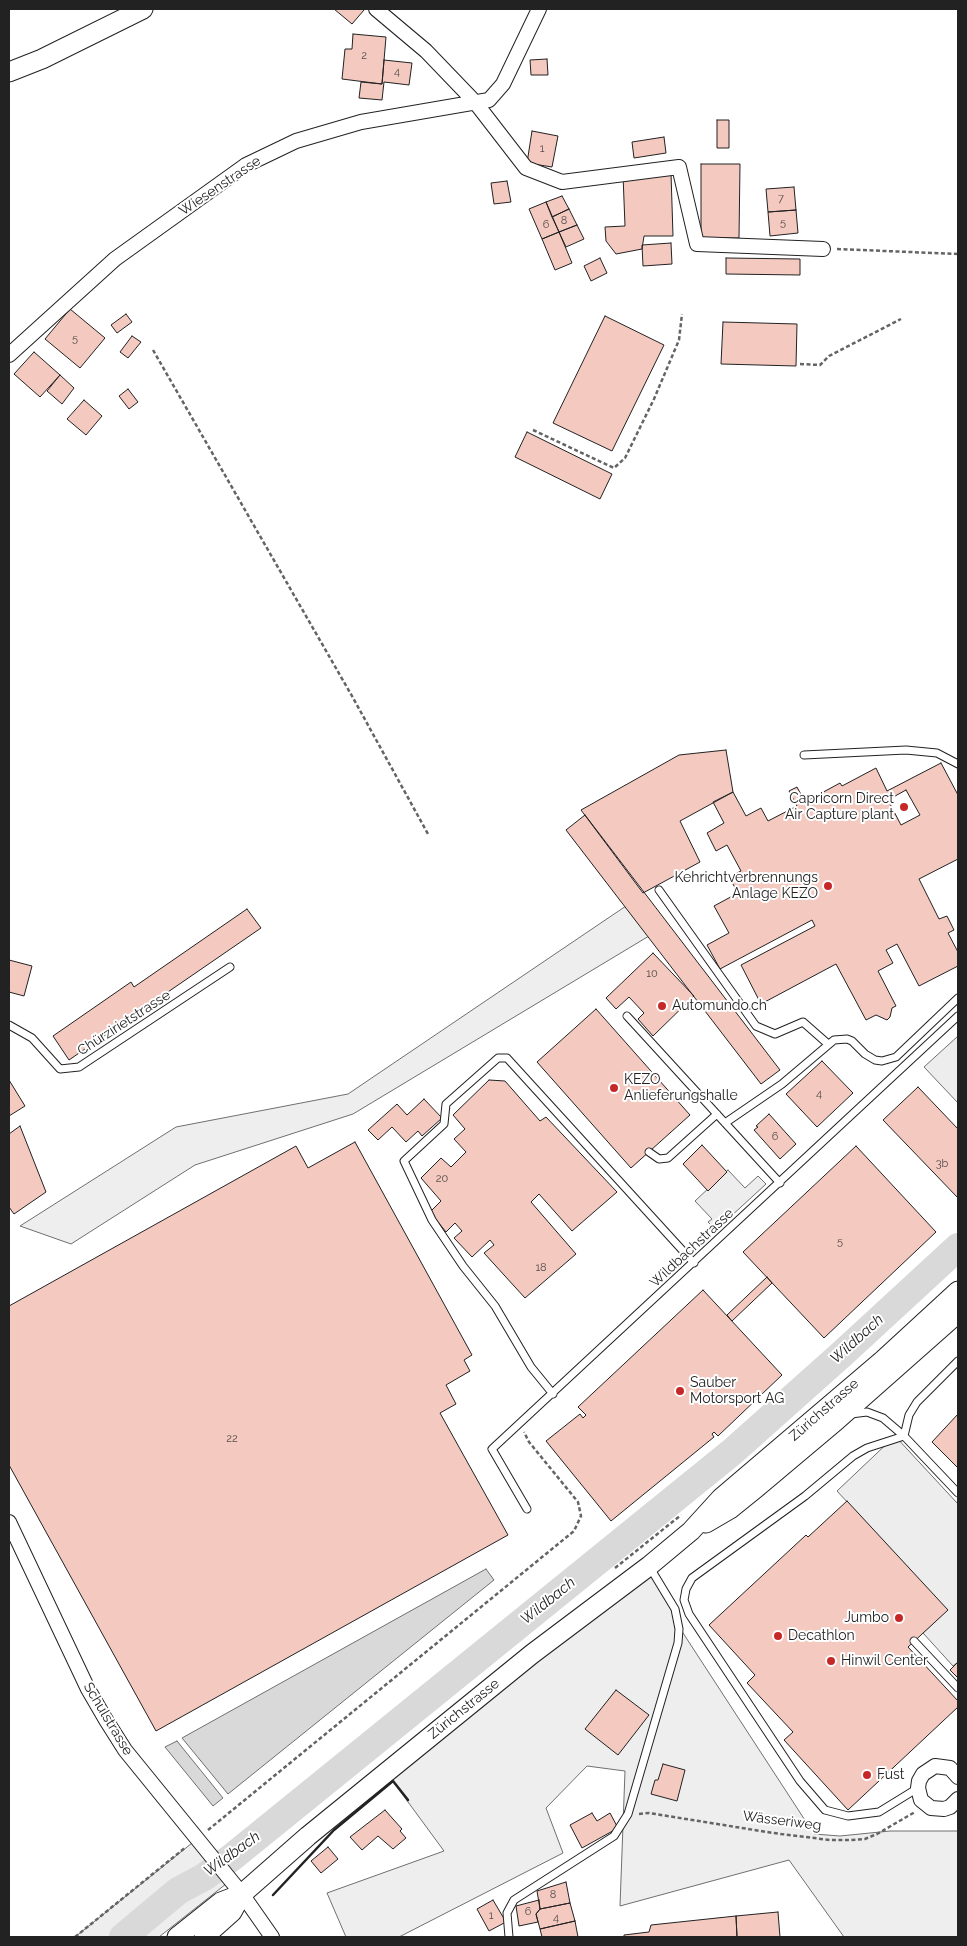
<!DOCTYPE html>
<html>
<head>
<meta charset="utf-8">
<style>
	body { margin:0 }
	#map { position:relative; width:967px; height:1946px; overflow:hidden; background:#fff; font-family:Raleway,sans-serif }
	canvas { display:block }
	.frame { position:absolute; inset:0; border:10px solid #222; pointer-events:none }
</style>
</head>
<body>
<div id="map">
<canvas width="967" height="1946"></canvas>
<div class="frame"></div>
</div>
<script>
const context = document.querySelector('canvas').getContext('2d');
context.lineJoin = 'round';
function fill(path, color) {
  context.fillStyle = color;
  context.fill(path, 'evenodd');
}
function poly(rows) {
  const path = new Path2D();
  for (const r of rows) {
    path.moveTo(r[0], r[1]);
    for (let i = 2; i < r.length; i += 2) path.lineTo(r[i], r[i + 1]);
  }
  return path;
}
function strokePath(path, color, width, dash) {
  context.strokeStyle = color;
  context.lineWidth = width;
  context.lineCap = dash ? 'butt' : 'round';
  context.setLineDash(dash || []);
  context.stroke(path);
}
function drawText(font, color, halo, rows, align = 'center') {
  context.font = font + ' Raleway,sans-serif';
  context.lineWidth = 4;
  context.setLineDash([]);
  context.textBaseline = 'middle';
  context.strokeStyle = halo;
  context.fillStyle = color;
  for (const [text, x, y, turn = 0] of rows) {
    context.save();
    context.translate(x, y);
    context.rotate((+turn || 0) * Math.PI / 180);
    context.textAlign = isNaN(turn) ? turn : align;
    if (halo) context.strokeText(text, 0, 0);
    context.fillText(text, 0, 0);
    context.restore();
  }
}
const green = poly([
	[626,906,649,936,353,1114,195,1165,71,1244,20,1226,176,1127,348,1094,626,906],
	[649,1566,669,1598,683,1633,814,1834,840,1836,890,1831,958,1831,958,1937,844,1937,789,1860,620,1906,625,1771,587,1766,546,1808,563,1853,399,1937,346,1937,327,1893,444,1851,386,1772,649,1566],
	[197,1839,231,1880,159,1937,75,1937,197,1839]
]);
fill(green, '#eee');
strokePath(green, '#6f6f6f', 1);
const parking = poly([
	[958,1036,958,1103,924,1067,958,1036],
	[728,1170,745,1188,758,1176,766,1184,716,1230,708,1222,712,1219,695,1201,728,1170],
	[895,1436,958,1504,958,1662,953,1666,923,1633,947,1610,837,1491,895,1436]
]);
fill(parking, '#ededed');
strokePath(parking, '#6f6f6f', 1);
const water = poly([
	[486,1569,494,1580,228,1794,182,1738,486,1569],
	[177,1741,223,1798,213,1806,165,1747,177,1741]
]);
fill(water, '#d9d9d9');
strokePath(water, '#6f6f6f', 1);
strokePath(poly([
	[123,1937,178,1891,204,1877,231,1858,732,1452,843,1353,958,1247]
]), '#d9d9d9', 28);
const building = poly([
	[334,9,363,9,364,10,352,24,334,9],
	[353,34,386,37,382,84,342,79,345,49,352,49,353,34],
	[547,59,548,75,531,75,530,60,547,59],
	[384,60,412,63,409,85,384,82,382,100,359,98,361,82,382,84,384,60],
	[717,120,729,120,729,148,717,148,717,120],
	[532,131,558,136,552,167,527,163,532,131],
	[664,137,666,153,634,158,632,142,664,137],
	[701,164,740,164,739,238,701,238,701,164],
	[671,173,673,236,644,236,642,249,616,254,606,241,605,227,625,226,623,175,671,173],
	[507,181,511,202,494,204,491,183,507,181],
	[794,187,796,210,768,212,766,189,794,187],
	[562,196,569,209,552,217,546,202,562,196],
	[546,202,559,232,542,239,529,209,546,202],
	[569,209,577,225,559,232,552,217,569,209],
	[796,210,798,233,770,236,768,212,796,210],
	[577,225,584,239,566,247,559,232,577,225],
	[559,232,572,263,555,270,542,239,559,232],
	[671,243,672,264,643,266,642,245,671,243],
	[600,258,607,273,591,281,584,266,600,258],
	[726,258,800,259,800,275,726,274,726,258],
	[70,309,105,338,80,368,45,339,70,309],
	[126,314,132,322,117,333,111,325,126,314],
	[605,316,664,345,612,451,553,423,605,316],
	[723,322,797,324,796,366,721,364,723,322],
	[132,336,141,342,128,358,120,352,132,336],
	[34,352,60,375,40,397,14,374,34,352],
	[60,375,74,388,62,404,47,391,60,375],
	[128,389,138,402,129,409,119,396,128,389],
	[84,400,102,416,86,435,67,419,84,400],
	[527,432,612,474,600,499,515,457,527,432],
	[726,750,733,792,680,821,700,862,643,893,581,810,679,755,726,750],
	[941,763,958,795,958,859,919,879,939,919,947,916,954,930,948,933,958,952,958,966,919,986,897,944,886,950,893,963,878,971,896,1006,892,1008,890,1017,887,1020,876,1015,866,1020,836,964,761,1004,741,965,815,926,812,920,720,969,707,945,729,933,714,906,738,893,729,877,741,871,727,845,716,851,707,833,724,823,713,802,733,792,746,816,761,808,768,821,797,806,789,791,797,787,805,802,840,783,842,786,876,768,887,791,941,763],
	[906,790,920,815,901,825,888,800,906,790],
	[585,815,780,1070,761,1084,566,830,585,815],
	[247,909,261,928,69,1060,53,1036,131,982,134,987,247,909],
	[653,953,694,996,653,1036,638,1019,644,1013,629,997,616,1009,606,998,653,953],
	[9,960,32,966,24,996,9,992,9,960],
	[596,1009,690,1115,631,1168,537,1062,596,1009],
	[822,1061,853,1093,817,1127,786,1094,822,1061],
	[9,1080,25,1106,9,1116,9,1080],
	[489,1080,505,1081,540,1121,546,1117,617,1192,572,1231,539,1194,531,1202,576,1254,525,1298,484,1253,494,1245,490,1240,472,1257,454,1238,462,1231,455,1223,446,1232,430,1212,441,1201,421,1178,441,1158,451,1167,466,1152,454,1139,465,1129,453,1115,489,1080],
	[918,1087,958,1129,958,1198,883,1120,918,1087],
	[424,1099,442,1118,422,1136,418,1131,406,1142,392,1127,378,1140,368,1130,397,1104,407,1115,424,1099],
	[769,1114,796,1144,780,1159,754,1130,758,1127,756,1126,769,1114],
	[20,1126,46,1192,14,1214,9,1207,9,1134,20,1126],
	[355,1142,472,1355,464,1360,470,1371,446,1385,456,1404,440,1413,508,1535,156,1731,9,1465,9,1306,296,1146,308,1168,355,1142],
	[702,1145,727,1172,708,1191,683,1164,702,1145],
	[856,1146,936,1232,824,1338,743,1252,856,1146],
	[767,1277,772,1283,732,1321,727,1315,767,1277],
	[703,1290,782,1375,718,1436,714,1432,712,1434,714,1437,611,1521,546,1441,580,1414,583,1418,586,1415,578,1407,703,1290],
	[958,1414,958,1468,932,1442,958,1414],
	[847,1501,948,1610,908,1647,958,1701,958,1707,848,1810,784,1740,793,1732,747,1683,755,1675,709,1625,806,1535,808,1537,847,1501],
	[958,1662,958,1678,950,1670,958,1662],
	[616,1690,649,1715,618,1755,585,1729,616,1690],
	[663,1764,685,1770,677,1801,651,1794,655,1780,658,1780,663,1764],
	[385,1810,402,1829,400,1831,406,1838,393,1849,378,1836,362,1850,350,1837,385,1810],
	[592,1813,597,1821,610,1813,618,1828,582,1848,570,1825,592,1813],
	[328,1847,338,1859,321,1873,311,1861,328,1847],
	[566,1882,570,1903,540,1909,537,1891,566,1882],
	[493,1900,506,1922,489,1931,477,1909,493,1900],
	[539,1900,540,1909,536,1914,538,1922,519,1926,516,1906,539,1900],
	[570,1903,575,1921,540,1929,536,1914,540,1909,570,1903],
	[778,1912,780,1937,737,1937,736,1916,778,1912],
	[736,1916,737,1937,624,1937,624,1935,649,1932,651,1925,736,1916],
	[575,1921,578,1937,542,1937,540,1929,575,1921]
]);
fill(building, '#f3c9c0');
strokePath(building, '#222', 1);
const lane = poly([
	[804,755,906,750,937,753,958,764],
	[659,890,756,1026,775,1034,803,1022,828,1044],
	[627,1016,780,1183],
	[9,1025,32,1038,60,1069,79,1067,230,967],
	[725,1123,782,1084,834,1040,847,1039,852,1041,865,1054,875,1060,882,1061,896,1057,958,998],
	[649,1152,659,1159,668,1158,717,1114],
	[553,1394,531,1367,495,1306,463,1266,432,1220,404,1161,444,1124,446,1104,498,1058,507,1058,694,1263],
	[851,1414,867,1412,883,1418,904,1436,958,1493],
	[904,1436,867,1448,853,1456,805,1496,692,1578,686,1589,684,1600,689,1614,800,1781,825,1810,848,1816,879,1812,918,1788],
	[904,1436,909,1415,917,1402,958,1361],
	[527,1509,492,1449,958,1016],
	[914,1641,958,1688],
	[509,1937,507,1913,514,1900,614,1836,628,1814,678,1643,679,1629,675,1609,649,1566]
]);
const street = poly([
	[376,9,426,51,475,102,526,168,562,182,679,167,697,244,823,249],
	[9,355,115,259,246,165,296,141,361,122,489,100,503,84,539,9],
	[9,1522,88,1689,106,1720,125,1750,242,1894,272,1937],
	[958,1777,950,1768,935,1766,923,1774,919,1781,918,1788,921,1800,931,1808,944,1809,950,1807,958,1799]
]);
const secondary = poly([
	[9,72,42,59,143,9],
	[706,1523,730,1509,756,1488,837,1420,958,1313],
	[177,1937,221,1902,242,1894],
	[204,1937,232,1912,242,1894,308,1836,532,1654,649,1566,691,1531,721,1498,883,1360,958,1291]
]);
strokePath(lane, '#222', 9);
strokePath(street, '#222', 16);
strokePath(secondary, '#222', 21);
strokePath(poly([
	[837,249,958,254],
	[153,350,352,696,428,834],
	[800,364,820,365,829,356,901,319],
	[533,430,614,468,625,458,654,399,679,340,682,314],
	[615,1568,681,1515],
	[639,1814,649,1813,773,1833,830,1840,850,1840,865,1839,877,1834,915,1812],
	[208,1830,574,1531,581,1516,578,1502,529,1442,524,1432],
	[75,1937,186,1847]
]), '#646464', 2.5, [4, 2.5]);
strokePath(lane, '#fff', 7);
strokePath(street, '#fff', 14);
strokePath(secondary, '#fff', 19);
strokePath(poly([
	[273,1895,334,1830,393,1781,408,1800]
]), '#222', 2.5);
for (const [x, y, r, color] of [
	[904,807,5,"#c62828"],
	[828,886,5,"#c62828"],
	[662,1006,5,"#c62828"],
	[614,1088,5,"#c62828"],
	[680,1391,5,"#c62828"],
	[899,1618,5,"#c62828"],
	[778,1636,5,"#c62828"],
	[831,1661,5,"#c62828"],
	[867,1775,5,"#c62828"]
]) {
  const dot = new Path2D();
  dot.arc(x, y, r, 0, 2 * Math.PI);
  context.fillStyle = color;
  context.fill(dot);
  strokePath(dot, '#fff', 2);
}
drawText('11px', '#564c4a', null, [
	["2",364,56],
	["4",397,72],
	["1",542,149],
	["7",781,199],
	["8",564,221],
	["5",783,223],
	["6",546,225],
	["5",75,339],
	["10",652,974],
	["4",819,1094],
	["6",775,1137],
	["3b",942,1164],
	["20",442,1179],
	["5",840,1242],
	["18",541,1268],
	["22",232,1439],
	["8",553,1895],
	["6",528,1912],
	["1",491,1916],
	["4",556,1918]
]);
drawText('14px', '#222', '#fff', [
	["Wiesenstrasse",220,186,-34],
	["Chürzirietstrasse",124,1023,-33],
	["Wildbachstrasse",692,1248,-43],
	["Zürichstrasse",824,1410,-41],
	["Zürichstrasse",464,1709,-39],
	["Schulstrasse",108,1719,59],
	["Wässeriweg",782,1821,7]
]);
drawText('14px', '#222', '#fff', [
	["Capricorn Direct",894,799,"right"],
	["Air Capture plant",894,815,"right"],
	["Kehrichtverbrennungs",818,878,"right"],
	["Anlage KEZO",818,894,"right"],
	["Automundo.ch",672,1006],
	["KEZO",624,1080],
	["Anlieferungshalle",624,1096],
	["Sauber",690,1383],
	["Motorsport AG",690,1399],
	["Jumbo",889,1618,"right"],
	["Decathlon",788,1636],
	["Hinwil Center",841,1661],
	["Fust",877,1775]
], 'left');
drawText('italic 15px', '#222', '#fff', [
	["Wildbach",857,1339,-42],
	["Wildbach",548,1601,-39],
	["Wildbach",232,1854,-36]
]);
</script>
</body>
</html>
